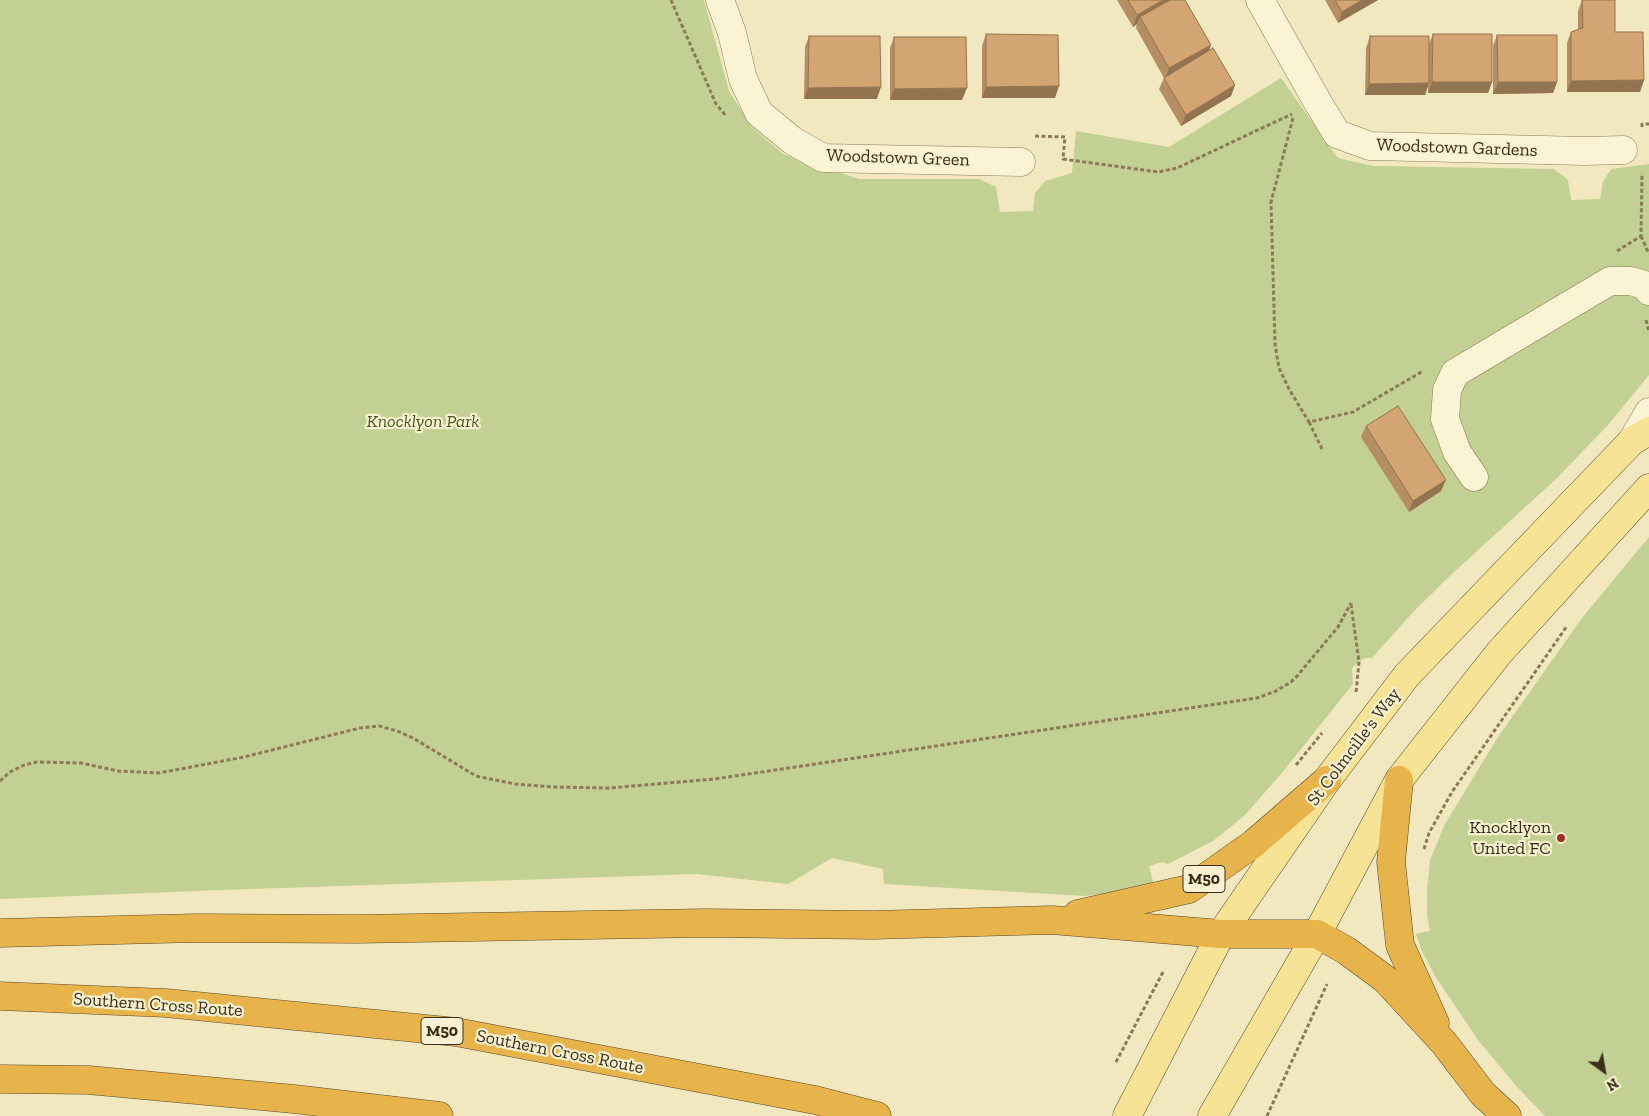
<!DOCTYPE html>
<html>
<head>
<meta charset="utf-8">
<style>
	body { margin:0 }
	#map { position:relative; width:1649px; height:1116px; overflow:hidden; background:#f1e8c0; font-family:"Zilla Slab",serif }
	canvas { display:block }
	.north { position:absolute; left:1579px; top:1046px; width:50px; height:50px; -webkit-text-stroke:4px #f8f1d1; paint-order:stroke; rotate:148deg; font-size:14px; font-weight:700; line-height:20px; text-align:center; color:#3a2e1c }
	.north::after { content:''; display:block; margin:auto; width:18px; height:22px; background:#3a2e1c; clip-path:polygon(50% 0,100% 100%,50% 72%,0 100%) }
</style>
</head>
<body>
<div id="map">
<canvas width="1649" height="1116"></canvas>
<div class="north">N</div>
</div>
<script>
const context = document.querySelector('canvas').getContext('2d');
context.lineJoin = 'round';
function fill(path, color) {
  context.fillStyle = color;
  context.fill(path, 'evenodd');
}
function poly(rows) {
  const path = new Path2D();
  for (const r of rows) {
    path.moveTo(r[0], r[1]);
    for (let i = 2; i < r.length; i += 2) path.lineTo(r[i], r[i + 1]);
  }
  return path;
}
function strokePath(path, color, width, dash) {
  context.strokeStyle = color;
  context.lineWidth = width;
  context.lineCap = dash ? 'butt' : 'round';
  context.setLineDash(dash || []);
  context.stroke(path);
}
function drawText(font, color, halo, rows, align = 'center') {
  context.font = font + ' "Zilla Slab",serif';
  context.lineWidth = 4.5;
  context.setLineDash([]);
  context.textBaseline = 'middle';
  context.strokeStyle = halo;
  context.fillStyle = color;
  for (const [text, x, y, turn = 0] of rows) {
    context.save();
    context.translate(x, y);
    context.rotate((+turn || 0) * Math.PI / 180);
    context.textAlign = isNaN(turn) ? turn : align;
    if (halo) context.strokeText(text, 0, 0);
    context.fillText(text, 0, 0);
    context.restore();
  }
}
fill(poly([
	[0,0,704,0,729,91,751,126,783,154,859,179,979,179,996,187,1000,212,1033,211,1035,193,1045,181,1072,173,1076,131,1169,147,1281,78,1338,158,1373,166,1554,169,1568,180,1571,200,1600,199,1603,182,1611,169,1649,164,1649,375,1608,425,1556,479,1454,572,1415,610,1372,658,1364,658,1352,668,1353,684,1281,774,1244,816,1213,841,1168,864,1162,862,1149,866,1154,885,1120,892,1084,896,884,884,883,869,832,858,788,884,696,874,222,890,0,899],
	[1649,537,1649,1116,1545,1116,1518,1088,1478,1040,1435,976,1421,949,1416,934,1430,931,1427,913,1427,890,1430,860,1445,824,1498,737,1582,618]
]), '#c2d093');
const minor = poly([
	[720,0,732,33,743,79,759,113,793,141,823,158,1021,162],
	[1260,0,1317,101,1337,134,1370,146,1585,151,1623,150],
	[1632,441,1649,412],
	[1474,477,1457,452,1445,419,1447,390,1455,373,1610,281,1631,281,1644,285,1649,291]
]);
const major = poly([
	[1127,1116,1221,934,1327,780,1407,675,1632,441,1649,431],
	[1212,1116,1317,934,1399,780,1499,653,1649,488]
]);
const highway = poly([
	[1399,780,1391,862,1400,945,1435,1023],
	[1078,914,1189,889,1253,844,1327,780],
	[0,933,197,928,357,929,705,923,873,925,1052,920,1221,934,1317,934,1347,951,1385,979,1444,1043,1483,1094,1507,1116],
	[0,996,166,1003,456,1032,815,1100,877,1116],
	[0,1079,88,1080,294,1099,439,1116]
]);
strokePath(minor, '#8c7957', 29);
strokePath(major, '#59462b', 29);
strokePath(highway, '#59462b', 29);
strokePath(poly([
	[671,0,716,104,726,116],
	[1293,118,1271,202,1275,344,1279,368,1289,389,1309,422,1353,412,1423,371],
	[1642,127,1642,124,1649,124],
	[1035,136,1065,137,1063,159,1158,172,1177,168,1292,114],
	[1641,236,1649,254],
	[1617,251,1641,236,1642,173],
	[1646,320,1649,332],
	[1309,422,1323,451],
	[1351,604,1359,662,1356,692],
	[1296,765,1322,733],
	[0,781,10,772,24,765,37,762,81,763,118,771,159,773,244,757,360,728,379,726,397,731,413,738,476,776,515,784,555,787,609,788,715,779,1257,698,1276,691,1291,682,1298,675,1338,627,1351,603],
	[1424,849,1429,833,1452,792,1567,626],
	[1116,1062,1163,972],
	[1267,1116,1327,984]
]), '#8c7957', 3, [4, 2.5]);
strokePath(minor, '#fbf4d4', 28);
strokePath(major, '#f7e395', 28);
strokePath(highway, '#e7b34b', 28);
fill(poly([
	[1117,0,1185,0,1211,45,1209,51,1235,85,1231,96,1181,126,1159,89,1164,78,1136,28,1137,24,1133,27],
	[1325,0,1378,0,1338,23],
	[1582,0,1615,32,1644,80,1640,92,1567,92,1567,43,1571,32,1578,29,1578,11],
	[986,34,1055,98,982,98,982,46],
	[1433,34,1492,82,1488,93,1428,93,1428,86,1425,95,1365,95,1366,48,1370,36,1429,44],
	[1497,35,1557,82,1553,93,1493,94,1493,46],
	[809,36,877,99,804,99,805,47],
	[894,37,962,100,890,100,890,48],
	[1366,426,1441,491,1409,512,1361,437]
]), '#b58e63');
fill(poly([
	[1163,0,1175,0,1140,17,1137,24,1133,27,1137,15],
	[1362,0,1378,0,1338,23,1342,12],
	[1211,45,1207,56,1165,80,1169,68],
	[1644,80,1640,92,1567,92,1571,81],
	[1432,82,1492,82,1488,93,1428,93],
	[1498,82,1557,82,1553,93,1493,94],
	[1429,83,1425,95,1365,95,1369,84],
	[1235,85,1231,96,1181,126,1186,115],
	[1059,86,1055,98,982,98,986,87],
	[881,87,877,99,804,99,808,88],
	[967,88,962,100,890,100,894,89],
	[1446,480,1441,491,1409,512,1413,501]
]), '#937450');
const building = poly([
	[1128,0,1163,0,1137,15,1128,0],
	[1170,0,1185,0,1211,45,1169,68,1140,17,1170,0],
	[1335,0,1362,0,1342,12,1335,0],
	[1582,0,1615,0,1615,32,1643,32,1644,80,1571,81,1571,32,1583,28,1582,0],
	[986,34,1058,35,1059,86,986,87,986,34],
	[1433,34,1492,34,1492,82,1432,82,1433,34],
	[1497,35,1557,35,1557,82,1498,82,1497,35],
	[809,36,880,36,881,87,808,88,809,36],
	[1370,36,1429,36,1429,83,1369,84,1370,36],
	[894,37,966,37,967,88,894,89,894,37],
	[1213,48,1235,85,1186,115,1164,78,1213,48],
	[1398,406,1446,480,1413,501,1366,426,1398,406]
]);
fill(building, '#d2a573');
strokePath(building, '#937450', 1);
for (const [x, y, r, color] of [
	[1561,838,5,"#9f2f22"]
]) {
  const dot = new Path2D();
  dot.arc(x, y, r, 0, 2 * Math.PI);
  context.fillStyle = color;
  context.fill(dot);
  strokePath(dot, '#f8f1d1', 2);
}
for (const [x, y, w] of [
	[1204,879,42],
	[442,1031,42]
]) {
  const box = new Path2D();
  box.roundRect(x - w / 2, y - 13.5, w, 27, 4);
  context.fillStyle = '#f8f1d1';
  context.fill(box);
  strokePath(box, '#3a2e1c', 1);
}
drawText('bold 16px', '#3a2e1c', null, [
	["M50",1204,879],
	["M50",442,1031]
]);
drawText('18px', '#3a2e1c', '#f8f1d1', [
	["Woodstown Gardens",1457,148,2],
	["Woodstown Green",898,158,2],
	["St Colmcille's Way",1354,747,-53],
	["Southern Cross Route",158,1005,4],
	["Southern Cross Route",560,1052,11]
]);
drawText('italic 18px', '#445821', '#f8f1d1', [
	["Knocklyon Park",423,422]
]);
drawText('18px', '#3a2e1c', '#f8f1d1', [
	["Knocklyon",1551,828],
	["United FC",1551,849]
], 'right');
</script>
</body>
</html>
